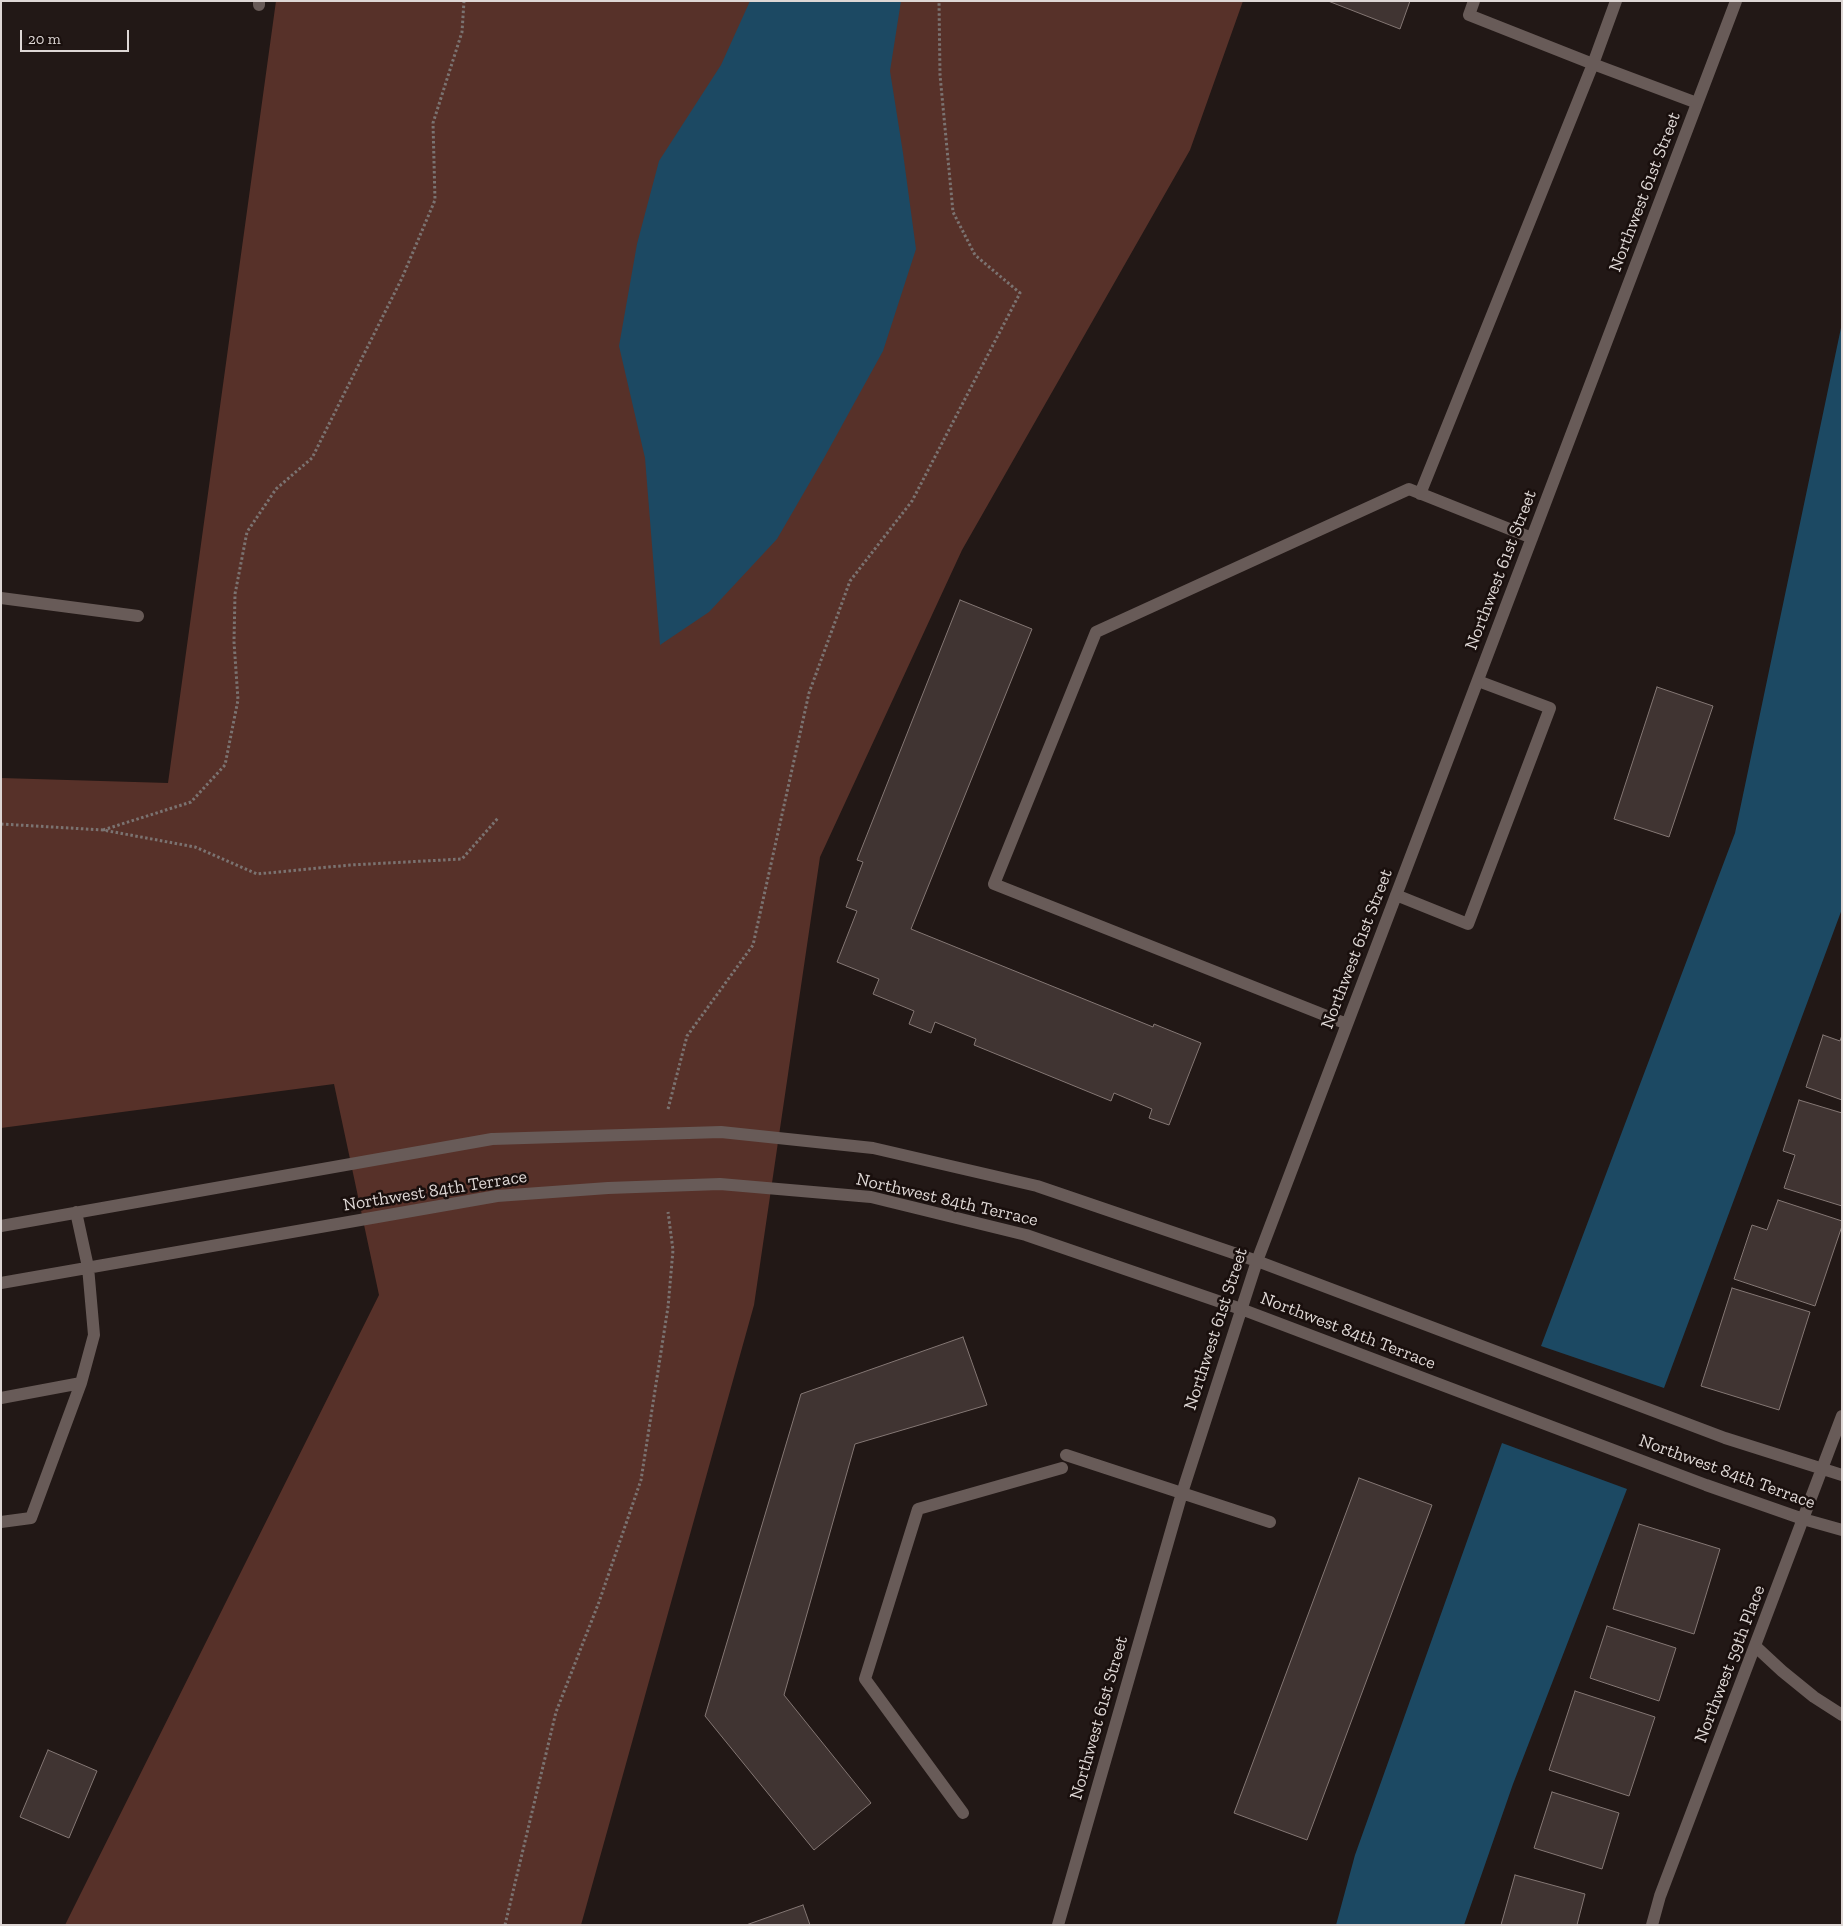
<!DOCTYPE html>
<html>
<head>
<meta charset="utf-8">
<style>
	body { margin:0 }
	#map { position:relative; width:1843px; height:1926px; overflow:hidden; background:#221816; font-family:"Zilla Slab",serif }
	canvas { display:block }
	.frame { position:absolute; inset:0; border:2px solid #ded7d5; pointer-events:none }
	.scale { position:absolute; left:20px; top:30px; width:109px; height:22px; box-sizing:border-box; border:2px solid #ded7d5; border-top:0; padding-left:6px; font-size:15px; line-height:18px; white-space:nowrap; color:#ded7d5; -webkit-text-stroke:4px #190f0d; paint-order:stroke }
</style>
</head>
<body>
<div id="map">
<canvas width="1843" height="1926"></canvas>
<div class="frame"></div>
<div class="scale">20 m</div>
</div>
<script>
const context = document.querySelector('canvas').getContext('2d');
context.lineJoin = 'round';
function fill(path, color) {
  context.fillStyle = color;
  context.fill(path, 'evenodd');
}
function poly(rows) {
  const path = new Path2D();
  for (const r of rows) {
    path.moveTo(r[0], r[1]);
    for (let i = 2; i < r.length; i += 2) path.lineTo(r[i], r[i + 1]);
  }
  return path;
}
function strokePath(path, color, width, dash) {
  context.strokeStyle = color;
  context.lineWidth = width;
  context.lineCap = dash ? 'butt' : 'round';
  context.setLineDash(dash || []);
  context.stroke(path);
}
function drawText(font, color, halo, rows, align = 'center') {
  context.font = font + ' "Zilla Slab",serif';
  context.lineWidth = 5;
  context.setLineDash([]);
  context.textBaseline = 'middle';
  context.strokeStyle = halo;
  context.fillStyle = color;
  for (const [text, x, y, turn = 0] of rows) {
    context.save();
    context.translate(x, y);
    context.rotate((+turn || 0) * Math.PI / 180);
    context.textAlign = isNaN(turn) ? turn : align;
    if (halo) context.strokeText(text, 0, 0);
    context.fillText(text, 0, 0);
    context.restore();
  }
}
fill(poly([
	[276,1,1243,1,1190,150,962,550,820,857,754,1305,581,1925,65,1925,379,1295,334,1084,1,1128,1,778,168,783]
]), '#573129');
fill(poly([
	[750,1,901,1,890,71,903,153,916,249,883,351,824,458,777,539,709,612,660,645,645,458,619,346,637,244,659,161,721,65],
	[1842,323,1842,909,1664,1388,1541,1346,1735,833],
	[1502,1443,1627,1489,1513,1784,1464,1925,1336,1925,1355,1855]
]), '#1c4963');
const building = poly([
	[1328,1,1410,1,1400,29,1328,1],
	[960,600,1032,629,911,929,1153,1027,1154,1024,1201,1043,1169,1125,1149,1118,1152,1109,1114,1093,1111,1101,974,1045,976,1039,935,1022,931,1033,909,1024,914,1011,873,994,879,979,837,962,857,911,846,907,863,862,857,860,960,600],
	[1657,687,1713,706,1669,837,1614,819,1657,687],
	[1823,1035,1840,1041,1842,1035,1842,1100,1806,1087,1823,1035],
	[1799,1100,1842,1113,1842,1206,1784,1188,1795,1155,1783,1151,1799,1100],
	[1778,1200,1842,1221,1842,1226,1815,1306,1734,1279,1752,1225,1767,1230,1778,1200],
	[1732,1288,1810,1312,1779,1410,1701,1386,1732,1288],
	[963,1337,987,1405,855,1444,784,1695,871,1803,814,1850,705,1716,801,1394,963,1337],
	[1359,1478,1432,1505,1307,1840,1234,1813,1359,1478],
	[1639,1524,1720,1549,1694,1634,1613,1609,1639,1524],
	[1607,1626,1676,1648,1659,1701,1590,1678,1607,1626],
	[1575,1691,1655,1717,1629,1796,1549,1770,1575,1691],
	[48,1750,97,1771,69,1838,20,1817,48,1750],
	[1552,1792,1619,1813,1602,1869,1534,1848,1552,1792],
	[1515,1875,1585,1894,1577,1925,1501,1925,1515,1875],
	[803,1905,810,1925,746,1925,803,1905]
]);
fill(building, '#403432');
strokePath(building, '#847774', 1);
strokePath(poly([
	[1,824,103,830,195,847,257,874,350,865,462,859,498,818],
	[103,830,191,802,225,765,238,700,234,642,235,594,247,532,276,489,312,458,402,278,435,200,433,123,462,32,464,1],
	[668,1109,687,1036,753,945,809,693,850,581,912,501,1020,293,975,255,953,212,940,75,939,1],
	[505,1925,556,1712,599,1602,641,1480,668,1307,673,1250,668,1212]
]), '#7b7371', 3, [2.5, 2.5]);
strokePath(poly([
	[1474,1,1469,15,1593,64,1616,1],
	[259,5,259,1],
	[1420,494,1593,64,1697,103],
	[1,598,138,616],
	[1396,895,1468,924,1550,708,1478,681],
	[1347,1024,994,884,1096,632,1409,489,1532,538],
	[1,1226,492,1139,721,1132,873,1148,1037,1186,1257,1261,1725,1438,1842,1475],
	[1,1283,497,1196,608,1188,720,1184,871,1197,1026,1235,1241,1309,1706,1485,1803,1519,1842,1530],
	[1,1398,81,1383,94,1335,88,1267,76,1212],
	[1066,1455,1270,1522],
	[1,1522,31,1518,81,1383],
	[1755,1646,1782,1671,1814,1697,1842,1715],
	[963,1813,865,1679,918,1509,1062,1468],
	[1058,1925,1182,1493,1257,1261,1736,1],
	[1652,1925,1660,1896,1842,1416]
]), '#685b58', 12);
drawText('18px', '#ded7d5', '#190f0d', [
	["Northwest 61st Street",1645,192,-69],
	["Northwest 61st Street",1501,570,-69],
	["Northwest 61st Street",1357,949,-69],
	["Northwest 84th Terrace",435,1191,-9],
	["Northwest 84th Terrace",947,1200,13],
	["Northwest 61st Street",1216,1329,-72],
	["Northwest 84th Terrace",1348,1331,21],
	["Northwest 84th Terrace",1727,1472,20],
	["Northwest 59th Place",1730,1664,-69],
	["Northwest 61st Street",1099,1718,-74]
]);
</script>
</body>
</html>
